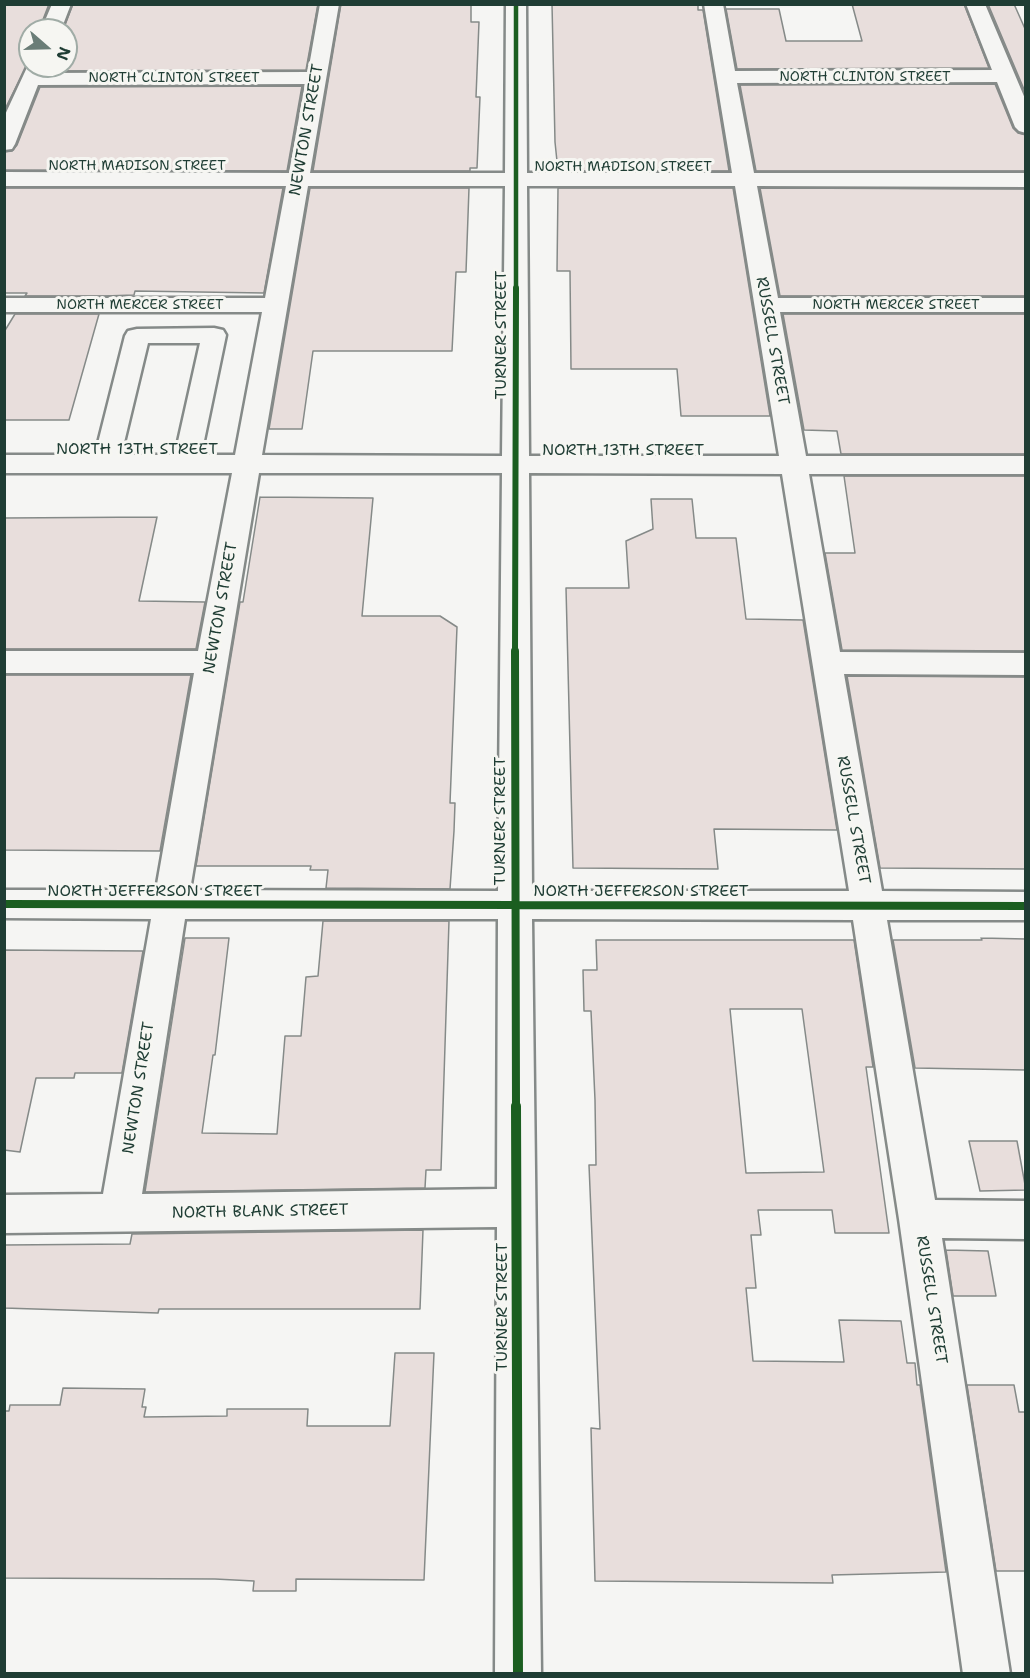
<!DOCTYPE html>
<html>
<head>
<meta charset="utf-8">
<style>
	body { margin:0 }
	#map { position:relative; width:1030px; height:1678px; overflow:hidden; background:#f5f5f3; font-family:"Shantell Sans",sans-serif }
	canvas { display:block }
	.frame { position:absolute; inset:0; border:6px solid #1f3d34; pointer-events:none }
	.north { position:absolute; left:18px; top:18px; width:60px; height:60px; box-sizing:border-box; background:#f6f6f2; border:2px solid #a0aca6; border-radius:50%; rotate:110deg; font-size:16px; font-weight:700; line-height:24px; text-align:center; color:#1f3d34 }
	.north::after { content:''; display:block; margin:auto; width:21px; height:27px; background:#6a7d77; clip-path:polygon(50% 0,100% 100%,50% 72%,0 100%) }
</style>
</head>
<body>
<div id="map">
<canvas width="1030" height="1678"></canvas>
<div class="frame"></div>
<div class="north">N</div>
</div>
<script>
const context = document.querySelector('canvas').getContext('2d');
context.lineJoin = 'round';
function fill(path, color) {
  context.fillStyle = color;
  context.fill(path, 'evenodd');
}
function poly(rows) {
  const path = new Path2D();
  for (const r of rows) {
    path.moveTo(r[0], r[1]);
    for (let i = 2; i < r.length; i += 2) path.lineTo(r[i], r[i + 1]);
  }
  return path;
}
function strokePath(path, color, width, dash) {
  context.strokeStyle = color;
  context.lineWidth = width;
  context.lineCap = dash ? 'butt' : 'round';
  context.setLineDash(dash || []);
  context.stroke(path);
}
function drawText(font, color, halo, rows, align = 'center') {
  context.font = font + ' "Shantell Sans",sans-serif';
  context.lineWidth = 6;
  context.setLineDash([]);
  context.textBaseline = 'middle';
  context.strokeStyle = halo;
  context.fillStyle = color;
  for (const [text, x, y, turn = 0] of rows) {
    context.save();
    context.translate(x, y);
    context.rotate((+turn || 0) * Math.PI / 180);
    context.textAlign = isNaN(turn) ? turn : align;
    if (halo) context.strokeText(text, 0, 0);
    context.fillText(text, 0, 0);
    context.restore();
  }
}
const building = poly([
	[4,4,49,4,39,30,30,30,30,59,4,111,4,4],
	[73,4,318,4,306,70,46,71,48,66,66,66,66,30,63,30,73,4],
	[341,4,471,4,471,22,479,22,476,97,480,97,477,168,470,168,470,171,313,171,341,4],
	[552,4,698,4,698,10,703,10,729,171,558,171,555,142,552,4],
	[852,4,964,4,989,68,737,69,726,9,779,9,786,41,862,41,852,4],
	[988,4,1014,4,1026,31,1026,94,988,4],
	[995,84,1013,128,1018,133,1026,135,1026,171,756,171,740,85,995,84],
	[302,86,287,171,4,170,4,152,12,151,17,145,40,87,302,86],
	[4,188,283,188,264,293,135,291,134,295,105,296,25,296,27,293,4,293,4,188],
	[310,188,469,188,466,272,456,272,452,351,313,351,302,429,269,429,310,188],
	[558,188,733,188,770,416,681,416,677,369,571,369,570,271,557,271,558,188],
	[760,188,1026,189,1026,296,780,296,760,188],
	[15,314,99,314,69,420,4,420,4,332,15,314],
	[783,314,1026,314,1026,454,841,454,837,431,804,430,783,314],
	[844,476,1026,476,1026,651,842,650,825,553,855,553,844,476],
	[260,497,373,498,362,616,440,616,457,627,450,803,455,803,454,831,450,889,326,888,328,870,310,870,311,866,196,866,240,602,243,602,260,497],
	[651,499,692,499,696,538,736,538,746,619,803,620,837,830,714,829,718,869,573,868,566,588,629,588,626,541,653,529,651,499],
	[157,517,139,601,205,602,196,649,4,649,4,518,157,517],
	[4,675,191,675,160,851,4,850,4,675],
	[847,676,1026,677,1026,869,880,868,847,676],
	[323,921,449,921,441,1170,426,1170,425,1188,145,1192,185,938,229,938,215,1055,213,1055,202,1133,277,1134,285,1036,301,1036,306,977,318,976,323,921],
	[981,938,1026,939,1026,1070,915,1068,893,940,982,940,981,938],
	[596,940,854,940,873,1067,866,1067,889,1233,835,1233,832,1210,758,1210,761,1235,751,1235,756,1288,746,1288,753,1361,844,1362,839,1320,901,1321,907,1363,915,1363,917,1385,920,1385,946,1572,832,1575,833,1583,595,1581,591,1428,600,1429,589,1165,596,1165,595,1100,591,1011,584,1011,583,970,597,970,596,940],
	[730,1009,802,1009,824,1172,746,1173,730,1009],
	[4,950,143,951,122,1073,75,1073,74,1078,36,1078,20,1152,4,1150,4,950],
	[969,1141,1017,1141,1026,1190,980,1191,969,1141],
	[423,1230,420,1309,159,1309,158,1313,4,1308,4,1245,130,1244,132,1234,423,1230],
	[946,1250,988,1251,996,1296,953,1296,946,1250],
	[395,1353,434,1353,424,1580,296,1579,296,1591,253,1591,254,1581,215,1579,4,1578,4,1411,9,1411,10,1405,60,1405,63,1388,145,1389,142,1407,146,1407,144,1417,227,1416,227,1409,308,1409,307,1426,390,1426,395,1353],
	[967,1385,1014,1385,1019,1412,1026,1412,1026,1571,996,1571,967,1385]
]);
fill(building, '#e8dedc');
strokePath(building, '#858a88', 1.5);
const minor = poly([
	[52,4,71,4,61,30,41,30,52,4],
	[320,4,339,4,310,173,505,173,506,4,526,4,527,173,732,173,704,4,723,4,735,71,992,70,966,4,985,4,1026,101,1026,133,1019,131,1015,127,997,82,737,83,754,173,1026,173,1026,187,757,186,778,298,1026,298,1026,312,780,312,806,456,1026,456,1026,474,809,474,840,652,1026,653,1026,675,844,674,882,891,1026,892,1026,920,887,920,935,1200,1026,1201,1026,1239,942,1238,1010,1674,963,1674,899,1219,853,920,532,919,541,1674,495,1674,497,1227,4,1233,4,1195,103,1194,151,919,4,918,4,890,156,890,194,673,4,673,4,651,198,651,232,473,4,473,4,455,95,455,125,336,128,331,137,329,214,328,223,330,226,335,201,455,235,455,262,312,4,312,4,298,265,298,286,186,4,186,4,172,289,173,305,84,38,85,15,144,12,149,4,150,4,117,30,61,30,66,46,66,43,73,308,72,320,4],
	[308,186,505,186,502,456,262,455,308,186],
	[527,186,735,186,779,456,529,456,527,186],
	[148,343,200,343,175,455,121,455,148,343],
	[259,473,502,473,498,891,190,890,259,473],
	[529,473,782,474,849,891,532,891,529,473],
	[185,919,498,919,497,1189,142,1194,185,919]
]);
strokePath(minor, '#858a88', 5);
fill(minor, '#f5f5f3');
strokePath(poly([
	[516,290,516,4]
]), '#1b5e20', 4.5);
strokePath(poly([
	[515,652,516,288]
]), '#1b5e20', 6);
strokePath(poly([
	[515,651,516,1107],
	[4,904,1026,906]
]), '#1b5e20', 8);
strokePath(poly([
	[516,1106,518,1674]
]), '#1b5e20', 10);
drawText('14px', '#1f3d34', '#f6f6f2', [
	["NORTH CLINTON STREET",865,77],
	["NORTH CLINTON STREET",174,78],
	["NORTH MADISON STREET",137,166],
	["NORTH MADISON STREET",623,167],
	["NORTH MERCER STREET",140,305],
	["NORTH MERCER STREET",896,305]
]);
drawText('16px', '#1f3d34', '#f6f6f2', [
	["NEWTON STREET",307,130,-80],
	["TURNER STREET",502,335,-90],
	["RUSSELL STREET",772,341,80],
	["NORTH 13TH STREET",137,450],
	["NORTH 13TH STREET",623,451],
	["NEWTON STREET",221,608,-80],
	["RUSSELL STREET",853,820,80],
	["TURNER STREET",501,821,-90],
	["NORTH JEFFERSON STREET",155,892],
	["NORTH JEFFERSON STREET",641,892],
	["NEWTON STREET",139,1088,-81],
	["NORTH BLANK STREET",260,1212,-1],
	["RUSSELL STREET",931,1300,81],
	["TURNER STREET",503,1307,-90]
]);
</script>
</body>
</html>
